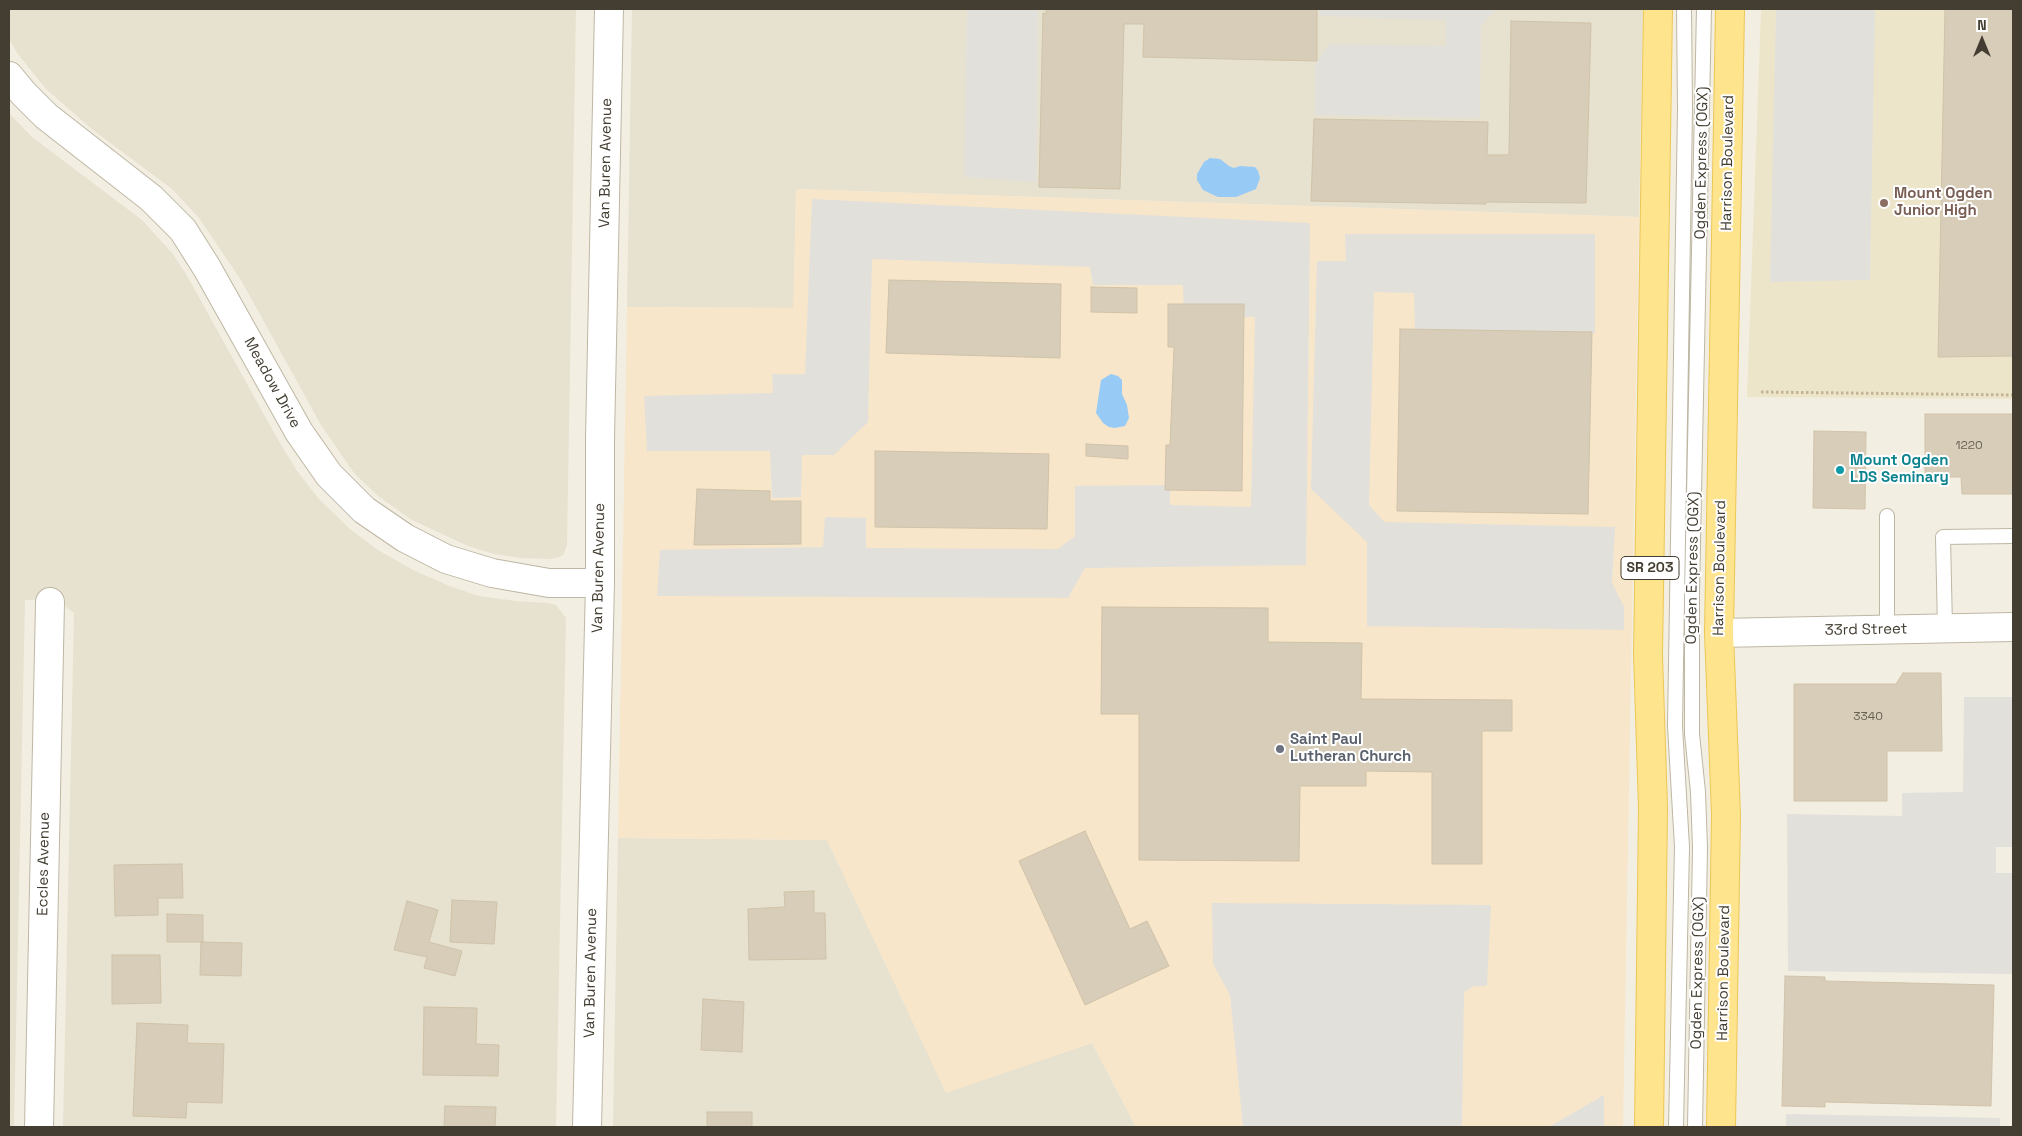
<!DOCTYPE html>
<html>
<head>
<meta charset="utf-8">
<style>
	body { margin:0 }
	#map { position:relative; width:2022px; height:1136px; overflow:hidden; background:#f3eee2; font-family:"Space Grotesk",sans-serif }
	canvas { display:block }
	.frame { position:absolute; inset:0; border:10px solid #443e32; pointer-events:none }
	.north { position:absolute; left:1957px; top:15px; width:50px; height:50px; -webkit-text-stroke:4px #fff; paint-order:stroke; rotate:0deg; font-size:14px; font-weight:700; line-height:20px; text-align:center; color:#443e32 }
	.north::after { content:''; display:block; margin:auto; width:18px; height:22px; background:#443e32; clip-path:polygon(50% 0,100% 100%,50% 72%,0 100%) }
</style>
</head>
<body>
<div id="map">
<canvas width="2022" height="1136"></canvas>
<div class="frame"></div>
<div class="north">N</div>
</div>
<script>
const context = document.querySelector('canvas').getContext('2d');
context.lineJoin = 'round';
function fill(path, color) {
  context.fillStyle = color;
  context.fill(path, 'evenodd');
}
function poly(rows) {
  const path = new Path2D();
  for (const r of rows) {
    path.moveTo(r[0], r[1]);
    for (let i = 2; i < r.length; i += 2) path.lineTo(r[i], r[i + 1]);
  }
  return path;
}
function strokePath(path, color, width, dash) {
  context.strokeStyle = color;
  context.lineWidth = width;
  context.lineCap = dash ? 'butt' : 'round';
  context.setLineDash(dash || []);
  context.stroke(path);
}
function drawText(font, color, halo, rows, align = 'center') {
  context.font = font + ' "Space Grotesk",sans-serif';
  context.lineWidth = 4;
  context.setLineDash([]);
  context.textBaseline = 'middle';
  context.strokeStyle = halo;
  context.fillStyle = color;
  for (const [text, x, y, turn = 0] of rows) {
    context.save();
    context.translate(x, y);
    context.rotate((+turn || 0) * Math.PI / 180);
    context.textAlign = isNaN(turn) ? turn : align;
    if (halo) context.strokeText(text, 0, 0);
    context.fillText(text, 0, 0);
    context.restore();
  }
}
fill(poly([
	[9,9,576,9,567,545,563,555,557,558,549,559,520,558,494,554,468,546,412,520,378,496,354,473,321,425,241,280,199,218,172,189,93,130,46,89,17,53,9,39],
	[632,9,1643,9,1639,217,796,189,794,308,627,307],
	[9,113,32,137,142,220,172,253,186,274,277,438,297,471,319,499,350,529,378,550,415,571,452,587,479,596,516,601,548,603,556,605,566,618,556,1127,63,1127,74,613,55,599,25,600,14,1127,9,1127],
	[618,838,827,840,946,1092,1092,1043,1136,1127,613,1127]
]), '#e7e1cf');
fill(poly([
	[796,189,1639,217,1623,1127,1136,1127,1092,1043,946,1093,827,840,618,838,627,307,793,308]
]), '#f7e6ca');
fill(poly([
	[1761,9,2013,9,2013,399,1747,397]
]), '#ede5ca');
fill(poly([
	[967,9,1038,9,1036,182,964,177],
	[1320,9,1497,9,1481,26,1480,118,1315,115,1315,64,1329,44,1446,46,1446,20,1319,16],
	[1776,9,1875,9,1870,280,1770,282],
	[812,199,1310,223,1306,565,1085,568,1068,598,657,596,660,550,823,547,825,517,866,518,866,548,1058,549,1075,536,1075,486,1170,485,1170,505,1251,507,1255,317,1184,316,1183,285,1093,285,1090,267,872,259,868,422,834,455,802,455,801,497,772,498,770,451,647,451,644,396,773,393,772,374,805,374],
	[1345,234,1595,234,1595,333,1415,331,1414,293,1374,292,1369,505,1384,522,1615,527,1612,583,1624,607,1624,630,1367,626,1367,542,1311,489,1317,261,1346,261],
	[1964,697,2013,697,2013,847,1996,847,1996,873,2013,873,2013,974,1788,971,1787,814,1902,816,1902,793,1963,792],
	[1212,903,1491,905,1487,986,1474,986,1464,992,1462,1127,1243,1127,1230,995,1213,964],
	[1604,1095,1604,1127,1549,1127],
	[1786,1114,2000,1118,2000,1127,1786,1127]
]), '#e2e0db');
fill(poly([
	[1210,158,1220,159,1229,166,1234,168,1240,166,1255,167,1258,171,1260,178,1256,189,1236,197,1218,197,1203,190,1197,180,1197,174,1204,162],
	[1111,374,1118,376,1122,380,1122,394,1127,405,1129,418,1125,426,1115,428,1109,427,1103,423,1096,413,1101,380]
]), '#97cbf6');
const building = poly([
	[1046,9,1317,9,1317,61,1143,57,1144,24,1124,24,1120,189,1039,187,1043,13,1046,14,1046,9],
	[1945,9,2013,9,2013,356,1938,357,1945,9],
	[1511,21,1591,23,1586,203,1486,202,1486,204,1311,201,1314,119,1488,122,1487,155,1509,155,1511,21],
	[889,280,1061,284,1060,358,886,353,889,280],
	[1091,287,1137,288,1137,313,1091,312,1091,287],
	[1168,304,1244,304,1242,491,1165,490,1166,445,1170,445,1174,347,1168,347,1168,304],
	[1400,329,1592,332,1588,514,1397,511,1400,329],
	[1925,414,2013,414,2013,494,1962,494,1961,477,1925,477,1925,414],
	[1814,431,1866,432,1865,509,1813,508,1814,431],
	[1086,444,1128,446,1128,459,1086,456,1086,444],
	[875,451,1049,454,1047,529,875,527,875,451],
	[697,489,770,491,770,501,801,501,801,544,694,545,697,489],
	[1102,607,1268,608,1268,642,1362,643,1361,699,1512,700,1512,731,1482,731,1482,864,1432,864,1432,772,1366,771,1366,786,1300,786,1299,861,1139,860,1139,714,1101,714,1102,607],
	[1903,673,1941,673,1942,751,1887,751,1887,801,1794,801,1794,684,1896,684,1903,673],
	[1085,831,1130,929,1147,921,1169,966,1085,1005,1019,861,1085,831],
	[182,864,183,898,158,898,158,915,115,916,114,865,182,864],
	[814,891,814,913,825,913,826,959,749,960,748,909,785,907,784,892,814,891],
	[452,900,497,902,494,944,450,942,452,900],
	[407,901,438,910,429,942,462,951,455,976,424,968,427,957,394,950,407,901],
	[167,914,203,915,203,942,167,942,167,914],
	[201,942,242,943,241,976,200,975,201,942],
	[112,955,160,955,161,1003,112,1004,112,955],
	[1785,976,1825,977,1825,981,1994,985,1991,1106,1825,1102,1825,1107,1782,1106,1785,976],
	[703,999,744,1002,742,1052,701,1050,703,999],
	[424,1007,477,1008,476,1044,499,1045,498,1076,423,1075,424,1007],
	[137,1023,188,1025,187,1043,224,1044,222,1103,187,1102,186,1118,133,1116,137,1023],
	[445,1106,496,1107,495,1127,444,1127,445,1106],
	[707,1112,752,1112,752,1127,707,1127,707,1112]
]);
fill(building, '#d8cdb9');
strokePath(building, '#d0c3a9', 1);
const service = poly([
	[1945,628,1943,537,2013,536],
	[1887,630,1887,516],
	[1676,1127,1682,847,1675,726,1685,109,1684,9],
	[1695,1127,1700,848,1698,792,1692,734,1692,591,1704,9]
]);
const minor = poly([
	[9,76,23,93,46,116,151,198,183,230,207,268,299,432,329,475,364,510,405,538,446,559,492,573,549,583,600,583],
	[1719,633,2013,627],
	[39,1127,50,602],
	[587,1127,600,583,600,438,609,9]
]);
const primary = poly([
	[1649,1127,1653,808,1648,655,1658,9],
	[1721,1127,1726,815,1719,633,1730,9]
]);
strokePath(service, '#beb7a4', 16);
strokePath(minor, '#beb7a4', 30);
strokePath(primary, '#edc755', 30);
strokePath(poly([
	[1761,392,2013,395]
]), '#c2b494', 3, [2.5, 2.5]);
strokePath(service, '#fff', 14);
strokePath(minor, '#fff', 28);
strokePath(primary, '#ffe48e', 28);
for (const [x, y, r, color] of [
	[1884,203,5,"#8d6e63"],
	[1840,470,5,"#0f9aa8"],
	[1280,749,5,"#6b7280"]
]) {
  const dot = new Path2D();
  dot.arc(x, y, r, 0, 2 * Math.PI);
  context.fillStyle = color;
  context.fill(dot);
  strokePath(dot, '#fff', 2);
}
drawText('12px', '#696254', null, [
	["1220",1969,446],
	["3340",1868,717]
]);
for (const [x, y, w] of [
	[1650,568,58]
]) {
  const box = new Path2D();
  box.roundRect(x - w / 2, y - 11.5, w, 23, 4);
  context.fillStyle = '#fff';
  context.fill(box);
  strokePath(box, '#443e32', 1);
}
drawText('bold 14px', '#443e32', null, [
	["SR 203",1650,568]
]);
drawText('15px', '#443e32', '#fff', [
	["Van Buren Avenue",606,163,-89],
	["Ogden Express (OGX)",1702,163,-89],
	["Harrison Boulevard",1728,163,-89],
	["Meadow Drive",272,383,61],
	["Van Buren Avenue",599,568,-89],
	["Ogden Express (OGX)",1693,568,-89],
	["Harrison Boulevard",1720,568,-89],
	["33rd Street",1866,630,-1],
	["Eccles Avenue",44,864,-89],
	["Van Buren Avenue",591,973,-89],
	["Ogden Express (OGX)",1698,973,-89],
	["Harrison Boulevard",1724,973,-89]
]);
drawText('bold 15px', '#785e54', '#fff', [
	["Mount Ogden",1894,194],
	["Junior High",1894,211]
], 'left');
drawText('bold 15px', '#0d838f', '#fff', [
	["Mount Ogden",1850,461],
	["LDS Seminary",1850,478]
], 'left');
drawText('bold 15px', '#5b616d', '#fff', [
	["Saint Paul",1290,740],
	["Lutheran Church",1290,757]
], 'left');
</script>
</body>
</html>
